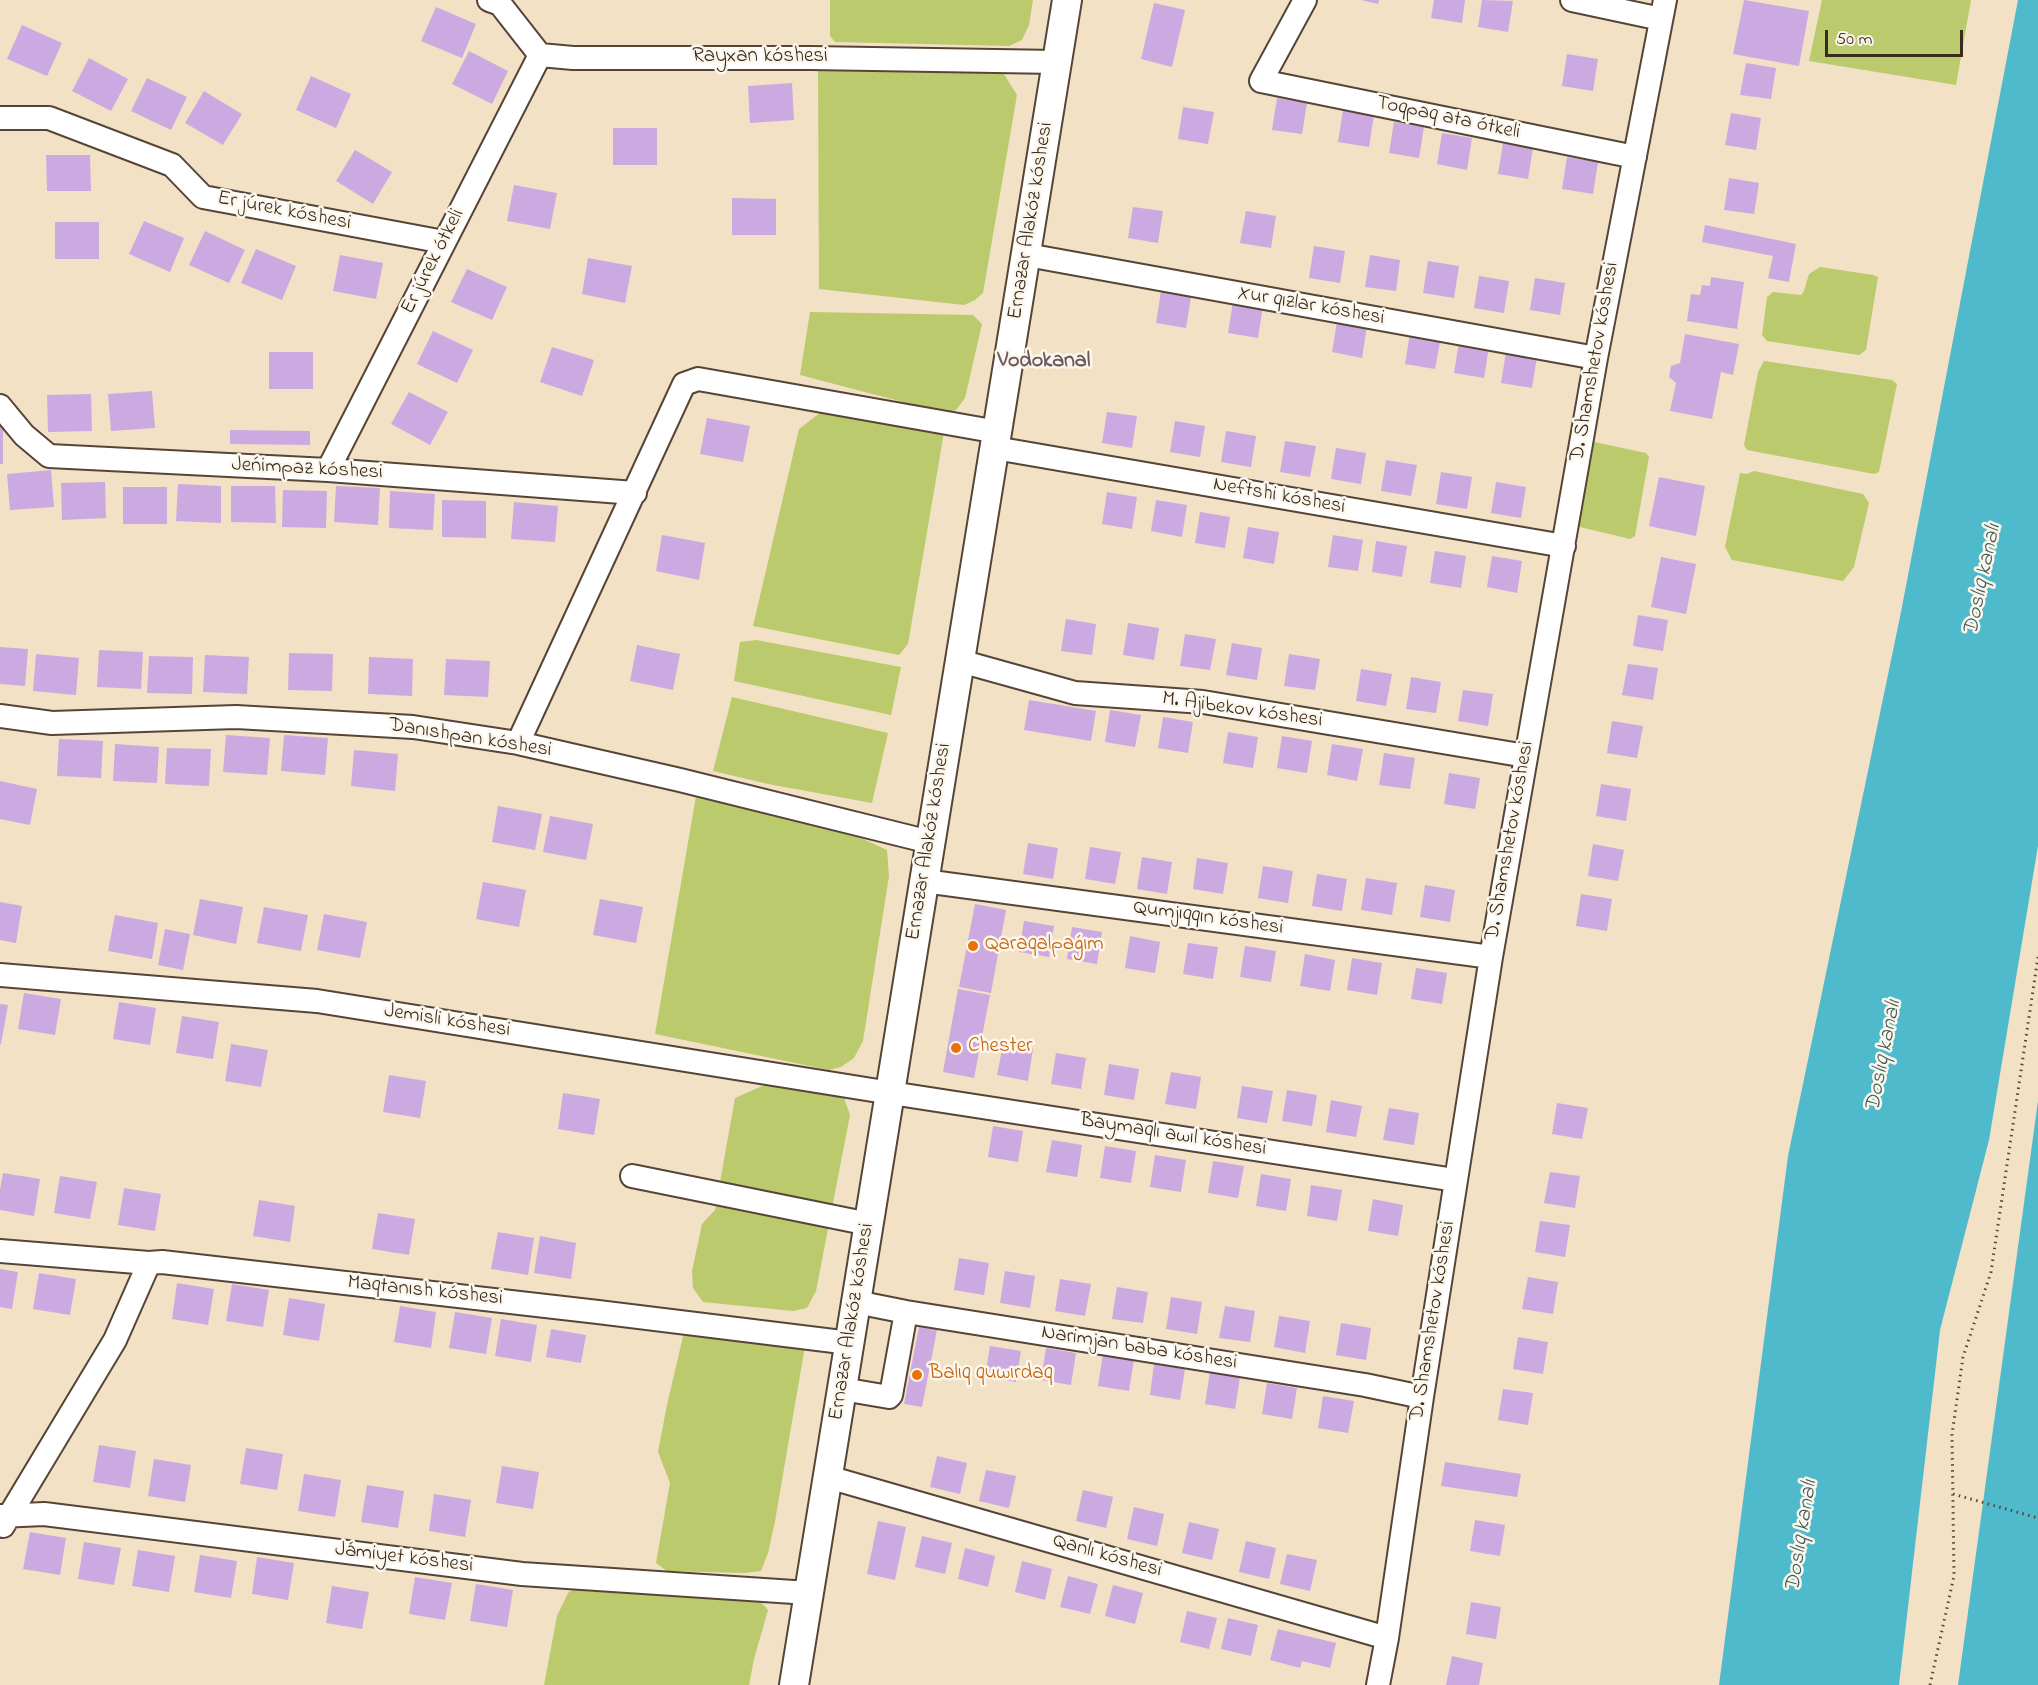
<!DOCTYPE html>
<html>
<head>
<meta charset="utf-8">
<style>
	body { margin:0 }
	#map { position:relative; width:2038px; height:1685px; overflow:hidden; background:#f2e1c5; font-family:"Indie Flower",sans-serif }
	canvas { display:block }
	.scale { position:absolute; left:1825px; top:30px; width:138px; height:27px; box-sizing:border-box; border:3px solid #3b2a1e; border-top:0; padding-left:8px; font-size:18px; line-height:21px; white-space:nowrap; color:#3b2a1e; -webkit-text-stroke:4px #fbf7ec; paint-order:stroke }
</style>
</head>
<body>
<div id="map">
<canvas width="2038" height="1685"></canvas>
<div class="scale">50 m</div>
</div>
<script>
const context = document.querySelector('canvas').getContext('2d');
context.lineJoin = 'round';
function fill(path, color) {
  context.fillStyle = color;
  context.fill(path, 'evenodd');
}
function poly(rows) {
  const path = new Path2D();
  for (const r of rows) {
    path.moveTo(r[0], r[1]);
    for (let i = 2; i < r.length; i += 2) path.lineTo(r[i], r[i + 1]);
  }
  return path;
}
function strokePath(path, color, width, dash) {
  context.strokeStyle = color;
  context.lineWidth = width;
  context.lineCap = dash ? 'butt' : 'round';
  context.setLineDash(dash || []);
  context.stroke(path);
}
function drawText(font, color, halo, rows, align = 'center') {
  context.font = font + ' "Indie Flower",sans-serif';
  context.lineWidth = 5;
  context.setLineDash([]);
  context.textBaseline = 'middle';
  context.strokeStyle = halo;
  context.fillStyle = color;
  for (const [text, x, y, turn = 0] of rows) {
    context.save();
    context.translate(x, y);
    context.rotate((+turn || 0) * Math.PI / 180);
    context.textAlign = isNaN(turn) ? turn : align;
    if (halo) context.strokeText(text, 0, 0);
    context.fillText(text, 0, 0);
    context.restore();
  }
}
fill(poly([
	[830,0,1033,0,1029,25,1022,40,1009,46,835,42,830,36],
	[1822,0,1971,0,1956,85,1809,61],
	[818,70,1002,71,1017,95,983,293,975,300,964,305,819,289],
	[1820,267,1873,275,1878,277,1866,350,1859,355,1767,341,1762,335,1767,297,1773,292,1801,295,1804,291,1809,274],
	[810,312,973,315,982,324,965,398,956,410,945,413,800,375],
	[1764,361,1892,380,1897,384,1879,472,1874,474,1747,450,1744,445,1758,372],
	[825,409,944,432,908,644,899,655,753,626,799,429],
	[1594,442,1646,453,1649,457,1635,536,1630,539,1580,527,1576,521,1591,447],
	[1754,471,1863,494,1869,503,1854,567,1843,581,1732,560,1725,547,1740,473,1747,474],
	[756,640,901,667,891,715,734,681,740,642],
	[732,697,888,733,872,803,768,784,713,771],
	[696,796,848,832,887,850,889,876,863,1041,854,1058,841,1067,829,1070,655,1034],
	[789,1082,833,1089,844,1098,850,1115,816,1291,807,1308,793,1311,703,1302,693,1288,692,1271,702,1224,715,1210,735,1098,762,1086],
	[685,1328,805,1346,775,1521,768,1553,761,1571,744,1573,667,1571,656,1563,670,1483,658,1452,667,1405],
	[581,1583,759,1600,768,1610,754,1659,749,1685,544,1685,557,1616,568,1593]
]), '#baca6c');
fill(poly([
	[2018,0,2038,0,2038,846,1989,1140,1940,1330,1899,1685,1719,1685,1788,1156,1901,612],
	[2038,1101,2038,1685,1958,1685]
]), '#50bacd');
fill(poly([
	[1361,0,1379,0,1378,4],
	[1434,0,1465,0,1462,23,1431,18],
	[1482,0,1513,1,1508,32,1478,27],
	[1744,0,1809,11,1799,66,1733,54],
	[1154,3,1185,10,1172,67,1141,59],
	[436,7,476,24,462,58,421,41],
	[22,25,62,43,47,76,7,59],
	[469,51,508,71,492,104,452,84],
	[1567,54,1598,59,1593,91,1562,86],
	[89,58,128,79,111,111,72,91],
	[1746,63,1776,68,1771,99,1740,95],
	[311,76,351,94,336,128,296,110],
	[147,78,187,97,171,130,131,111],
	[792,83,794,120,750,123,748,86],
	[204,91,242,114,223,145,185,123],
	[1277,98,1307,103,1302,134,1272,130],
	[1183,107,1214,112,1208,144,1178,139],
	[1343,110,1374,115,1369,147,1338,142],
	[1731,113,1761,118,1756,150,1725,145],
	[1394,122,1424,127,1419,158,1389,153],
	[613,128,657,128,657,165,613,165],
	[1442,133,1472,138,1467,170,1437,164],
	[1503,143,1533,148,1528,179,1498,174],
	[355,150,392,172,373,204,336,181],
	[46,155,90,155,91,191,47,191],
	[1567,157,1598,162,1593,194,1562,189],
	[1729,178,1759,183,1754,214,1724,210],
	[514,185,557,193,550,229,507,221],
	[732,198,776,199,776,235,732,235],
	[1133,207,1163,211,1158,243,1128,238],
	[1246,211,1276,216,1271,248,1240,243],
	[144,221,184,238,170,272,129,254],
	[55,222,99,222,99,259,55,259],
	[1705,225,1796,244,1789,282,1768,278,1773,256,1702,242],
	[205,231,245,250,229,283,189,265],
	[1314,246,1345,251,1340,283,1309,278],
	[256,249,296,266,282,300,241,283],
	[340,255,383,263,376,299,333,291],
	[1370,255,1400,260,1396,291,1365,287],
	[588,258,632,266,625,303,582,294],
	[1428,261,1459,266,1454,298,1423,293],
	[467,269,507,287,492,320,451,302],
	[1479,276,1509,281,1504,313,1474,308],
	[1711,277,1744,282,1737,329,1687,321,1691,294,1700,295,1702,285,1710,286],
	[1535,278,1565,283,1560,315,1530,310],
	[1161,291,1191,297,1186,328,1156,323],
	[1233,301,1263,306,1258,338,1228,333],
	[1337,321,1367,326,1362,358,1332,352],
	[433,331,473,350,457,383,417,364],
	[1410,333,1441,337,1435,369,1405,364],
	[1685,334,1739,344,1733,375,1721,372,1712,419,1670,411,1676,383,1669,377,1671,366,1680,363],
	[1459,342,1489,347,1484,378,1454,373],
	[552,347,594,360,582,396,540,382],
	[269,352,313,352,313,389,269,389],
	[1506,352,1537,357,1532,388,1501,383],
	[152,391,155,428,111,431,108,394],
	[409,392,448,412,430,445,391,424],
	[91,394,92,431,48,432,47,395],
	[1107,412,1137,416,1132,448,1102,443],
	[707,418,750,426,743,462,700,454],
	[1175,421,1205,426,1200,457,1170,452],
	[0,427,3,427,3,464,0,464],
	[230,430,310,431,310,445,230,444],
	[1226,431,1256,436,1251,467,1221,462],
	[1285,441,1316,446,1310,477,1280,472],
	[1336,448,1366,453,1361,484,1331,479],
	[1386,460,1417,465,1411,496,1381,491],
	[51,470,54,507,10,510,7,474],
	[1441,472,1472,477,1467,509,1436,504],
	[1659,477,1705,486,1696,536,1649,526],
	[105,482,106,518,62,520,61,483],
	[1496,482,1526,487,1521,518,1491,513],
	[178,484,221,486,221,523,176,521],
	[231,486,275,486,276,523,231,522],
	[336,486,380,488,378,525,334,522],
	[123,487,167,487,167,524,123,524],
	[283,490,327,491,326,528,282,527],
	[390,491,435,494,433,530,389,528],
	[1107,492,1137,497,1132,529,1102,524],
	[442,500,486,501,486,538,442,537],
	[1156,500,1187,505,1182,537,1151,531],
	[514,502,558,506,555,542,511,539],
	[1200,512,1230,517,1225,548,1195,543],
	[1248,527,1279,532,1274,564,1243,558],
	[662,535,705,543,699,580,656,571],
	[1333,535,1363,540,1358,571,1328,567],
	[1376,541,1407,546,1402,577,1372,572],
	[1435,551,1466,556,1461,588,1430,583],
	[1492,556,1522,561,1517,593,1487,587],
	[1661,557,1696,564,1686,614,1651,607],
	[1638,615,1668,620,1663,651,1633,646],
	[1066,619,1096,624,1092,655,1061,651],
	[1128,623,1159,628,1154,660,1123,655],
	[1185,634,1216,639,1210,670,1180,666],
	[1232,643,1262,648,1257,680,1226,675],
	[637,645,680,654,673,690,630,681],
	[0,647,28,649,25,686,0,684],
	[99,650,143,652,141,689,97,687],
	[289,653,333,654,332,691,288,690],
	[36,654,79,658,76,695,33,691],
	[1289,654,1320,659,1315,690,1284,686],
	[205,655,249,657,247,694,203,692],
	[149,656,193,657,192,694,147,693],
	[369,657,413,659,412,696,368,694],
	[446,659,490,661,488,697,444,695],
	[1628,664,1658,668,1653,700,1622,695],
	[1361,669,1392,674,1386,706,1356,701],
	[1411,677,1441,682,1436,713,1406,709],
	[1463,690,1493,694,1488,726,1458,721],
	[1029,700,1096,711,1091,741,1024,730],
	[1110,710,1141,715,1135,747,1105,742],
	[1163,717,1193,722,1188,753,1158,748],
	[1612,721,1643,726,1637,758,1607,753],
	[1228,732,1258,737,1253,768,1223,763],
	[226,735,270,738,267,775,223,772],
	[284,735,328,738,325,775,281,771],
	[1282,736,1312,741,1307,773,1277,768],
	[59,739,103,741,101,778,57,776],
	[115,744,159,747,157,783,113,781],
	[1332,744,1363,749,1357,781,1327,775],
	[167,748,211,749,209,786,165,784],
	[354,750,398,754,395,791,351,786],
	[1384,753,1415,758,1410,789,1379,785],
	[1449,773,1480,778,1475,809,1444,804],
	[0,781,37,789,30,825,0,819],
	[1601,784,1631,789,1626,821,1596,816],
	[498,806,542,814,535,850,492,842],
	[550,816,593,824,586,860,543,852],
	[1028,843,1058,848,1053,879,1023,874],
	[1593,844,1624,850,1618,881,1588,876],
	[1090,847,1121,852,1115,884,1085,879],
	[1142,857,1172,862,1167,894,1137,889],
	[1197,858,1228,863,1223,894,1193,889],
	[1263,866,1293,871,1288,903,1258,898],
	[1317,874,1347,879,1342,911,1312,906],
	[1366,878,1397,883,1392,915,1361,910],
	[483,882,526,890,519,927,476,919],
	[1425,885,1455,890,1450,922,1420,917],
	[1581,894,1612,899,1607,931,1576,926],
	[200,899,243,907,236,944,193,935],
	[600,899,643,907,636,943,593,935],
	[0,902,22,906,16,943,0,940],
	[975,904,1006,910,991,993,959,987],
	[264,907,308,915,301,951,257,943],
	[324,914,367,922,360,958,317,950],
	[115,915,158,923,152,959,108,951],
	[1024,921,1054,926,1049,957,1019,952],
	[1072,927,1102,932,1097,964,1067,959],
	[165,929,190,934,183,970,158,965],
	[1130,936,1160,942,1155,973,1125,968],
	[1188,943,1218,947,1213,979,1183,974],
	[1245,946,1276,951,1271,982,1240,977],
	[1305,954,1335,960,1330,991,1300,986],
	[1352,958,1382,963,1377,995,1347,990],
	[1416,968,1447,973,1442,1004,1411,999],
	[958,989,990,995,974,1078,943,1072],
	[24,993,61,999,55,1035,18,1029],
	[119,1002,156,1008,150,1045,113,1039],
	[0,1004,8,1005,1,1044,0,1044],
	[182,1016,219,1022,213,1059,176,1053],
	[231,1044,268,1050,261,1087,225,1081],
	[1003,1044,1033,1049,1028,1081,997,1075],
	[1056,1053,1086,1058,1081,1089,1051,1084],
	[1109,1064,1139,1069,1134,1100,1104,1095],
	[1171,1072,1201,1077,1196,1109,1165,1104],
	[389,1075,426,1081,420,1118,383,1112],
	[1242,1086,1273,1091,1267,1123,1237,1118],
	[1287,1090,1317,1095,1312,1126,1282,1121],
	[563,1093,600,1099,594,1135,558,1129],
	[1331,1100,1362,1106,1356,1137,1326,1132],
	[1557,1103,1588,1108,1582,1139,1552,1134],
	[1389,1108,1419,1113,1414,1145,1383,1140],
	[993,1126,1023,1131,1018,1162,988,1157],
	[1052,1140,1082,1145,1077,1177,1046,1172],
	[1105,1146,1136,1151,1131,1183,1100,1178],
	[1155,1155,1186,1160,1181,1192,1150,1187],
	[1213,1161,1244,1166,1238,1198,1208,1193],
	[1550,1172,1580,1176,1575,1208,1544,1203],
	[3,1173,40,1179,34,1216,0,1210,0,1190],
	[1261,1174,1291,1179,1286,1211,1256,1206],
	[60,1176,97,1182,90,1219,54,1213],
	[1311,1185,1342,1190,1337,1221,1307,1216],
	[124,1188,161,1194,155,1231,118,1225],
	[1373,1199,1403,1205,1398,1236,1368,1231],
	[259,1200,295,1206,290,1242,253,1236],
	[378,1213,415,1219,409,1255,372,1249],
	[1540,1221,1570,1225,1565,1257,1535,1252],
	[498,1232,534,1238,528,1275,491,1269],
	[540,1236,576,1243,571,1279,534,1273],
	[959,1258,989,1263,984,1295,954,1290],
	[0,1269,18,1272,12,1309,0,1307],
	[1005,1271,1035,1276,1030,1308,1000,1303],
	[39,1273,76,1279,70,1315,33,1309],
	[1528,1277,1558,1282,1553,1314,1522,1309],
	[1060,1279,1091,1284,1085,1316,1055,1311],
	[177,1283,214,1289,208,1325,172,1319],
	[232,1284,269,1290,263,1327,226,1321],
	[1117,1287,1148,1292,1143,1323,1112,1319],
	[1171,1297,1202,1302,1197,1334,1166,1329],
	[289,1298,325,1304,319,1341,283,1335],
	[400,1306,436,1312,431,1348,394,1342],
	[1225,1306,1255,1311,1250,1342,1219,1338],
	[455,1312,492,1318,486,1354,449,1348],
	[1279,1316,1310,1321,1305,1353,1274,1347],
	[501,1319,537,1325,531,1362,495,1356],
	[1341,1323,1371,1328,1366,1360,1336,1355],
	[919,1327,937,1330,922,1407,904,1404],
	[551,1329,586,1335,581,1363,546,1357],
	[1518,1337,1548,1342,1543,1374,1513,1369],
	[990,1346,1021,1351,1016,1382,985,1377],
	[1046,1348,1076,1353,1071,1385,1041,1380],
	[1103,1354,1134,1360,1129,1391,1098,1386],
	[1154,1364,1185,1369,1180,1400,1150,1395],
	[1210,1372,1240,1377,1235,1409,1205,1404],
	[1267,1383,1297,1388,1292,1419,1262,1414],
	[1503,1389,1533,1393,1528,1425,1498,1420],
	[1323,1396,1354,1401,1348,1433,1318,1428],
	[99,1445,136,1451,130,1488,93,1482],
	[246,1448,283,1454,277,1490,240,1484],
	[937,1456,967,1463,960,1494,930,1487],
	[154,1459,191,1465,185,1502,148,1496],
	[1445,1462,1521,1474,1517,1497,1441,1486],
	[502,1466,539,1472,533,1509,496,1503],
	[986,1470,1016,1476,1009,1508,979,1501],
	[304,1474,341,1480,335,1517,298,1511],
	[367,1485,404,1491,398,1528,361,1522],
	[1083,1490,1113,1497,1106,1528,1076,1521],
	[434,1494,471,1500,465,1537,429,1531],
	[1134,1507,1164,1514,1157,1546,1127,1539],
	[1475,1520,1505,1525,1500,1556,1470,1551],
	[878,1521,906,1527,895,1580,867,1574],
	[1189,1522,1219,1529,1212,1560,1182,1553],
	[30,1532,66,1538,60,1575,23,1569],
	[922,1536,952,1543,945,1574,915,1567],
	[1246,1541,1276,1548,1269,1579,1239,1572],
	[84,1542,121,1548,114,1585,78,1579],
	[965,1548,995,1556,988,1587,958,1579],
	[138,1550,175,1556,169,1592,132,1586],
	[1287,1554,1317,1560,1310,1591,1280,1584],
	[200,1555,237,1561,231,1598,194,1592],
	[257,1557,294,1563,288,1600,252,1594],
	[1022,1561,1052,1569,1045,1600,1015,1592],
	[1068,1576,1098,1584,1090,1614,1060,1607],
	[415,1577,452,1583,445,1620,409,1614],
	[476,1584,513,1590,507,1627,470,1621],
	[1113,1585,1143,1593,1135,1624,1105,1616],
	[332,1586,369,1592,362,1629,326,1623],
	[1471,1602,1501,1607,1496,1639,1466,1634],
	[1187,1611,1217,1618,1209,1649,1180,1642],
	[1228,1618,1258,1625,1251,1656,1221,1649],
	[1278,1629,1336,1643,1330,1668,1302,1661,1300,1668,1270,1660],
	[1452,1656,1483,1663,1479,1685,1446,1685]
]), '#ccaae1');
const minor = poly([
	[489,0,500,4,540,55,573,58,811,58,1057,62],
	[1305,0,1261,81,1635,157],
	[1572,0,1661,19],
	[0,118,49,118,172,165,203,197,444,242],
	[1027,255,1596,358],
	[0,406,24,435,49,456,328,470,635,493],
	[995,448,1564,546],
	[328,470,540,55],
	[960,661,1075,693,1203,702,1526,756],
	[0,716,52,723,236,717,413,727,518,743,680,780,930,842],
	[518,743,684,384,698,379,998,432],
	[924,881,1491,957],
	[0,975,317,1001,891,1093,1455,1180],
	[632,1176,869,1224],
	[0,1251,149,1263,162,1262,598,1312,850,1343],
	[856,1302,906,1312,1365,1385,1422,1397],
	[842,1389,889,1397,891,1395,906,1312],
	[828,1477,1387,1638],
	[0,1516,44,1514,522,1574,809,1593],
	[3,1526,115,1340,149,1263],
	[1378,1685,1387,1638,1422,1397,1491,957,1596,358,1665,0]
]);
const major = poly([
	[794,1685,1067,0]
]);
strokePath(minor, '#564537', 26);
strokePath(major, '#564537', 32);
strokePath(poly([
	[1953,1494,2038,1518],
	[1930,1685,1954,1576,1952,1435,1963,1357,1991,1272,2038,957]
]), '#564537', 3, [1.5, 4.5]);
strokePath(minor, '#fff', 22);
strokePath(major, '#fff', 28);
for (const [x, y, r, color] of [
	[973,946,6,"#e8710a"],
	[956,1048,6,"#e8710a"],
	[917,1375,6,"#e8710a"]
]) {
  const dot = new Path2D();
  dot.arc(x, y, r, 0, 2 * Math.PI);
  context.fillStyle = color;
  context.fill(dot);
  strokePath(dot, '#fbf7ec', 2);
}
drawText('21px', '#3b2a1e', '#fbf7ec', [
	["Rayxan kóshesi",760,58],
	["Toqpaq ata ótkeli",1448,119,12],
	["Er júrek kóshesi",284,212,11],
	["Ernazar Alakóz kóshesi",1032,221,-81],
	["Er júrek ótkeli",434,262,-63],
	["Xur qızlar kóshesi",1311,307,10],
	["D. Shamshetov kóshesi",1596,362,-80],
	["Jeńimpaz kóshesi",307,470,3],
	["Neftshi kóshesi",1279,497,10],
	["M. Ajibekov kóshesi",1242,711,8],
	["Danıshpan kóshesi",470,739,9],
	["D. Shamshetov kóshesi",1511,841,-80],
	["Ernazar Alakóz kóshesi",930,842,-81],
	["Qumjıqqın kóshesi",1208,919,8],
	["Jemisli kóshesi",447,1022,9],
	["Baymaqlı awıl kóshesi",1173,1136,9],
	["Maqtanısh kóshesi",425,1292,6],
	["D. Shamshetov kóshesi",1434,1321,-81],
	["Ernazar Alakóz kóshesi",853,1322,-81],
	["Narimjan baba kóshesi",1139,1349,9],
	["Qanlı kóshesi",1107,1557,16],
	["Jámiyet kóshesi",404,1559,7]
]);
drawText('21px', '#c56008', '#fbf7ec', [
	["Qaraqalpaǵım",985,946],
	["Chester",968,1048],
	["Balıq quwırdaq",929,1375]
], 'left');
drawText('bold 22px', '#6e5762', '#fbf7ec', [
	["Vodokanal",1044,362]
]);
drawText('italic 22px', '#425c5b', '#fbf7ec', [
	["Doslıq kanalı",1984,580,-78],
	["Doslıq kanalı",1885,1056,-79],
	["Doslıq kanalı",1803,1536,-81]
]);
</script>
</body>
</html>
